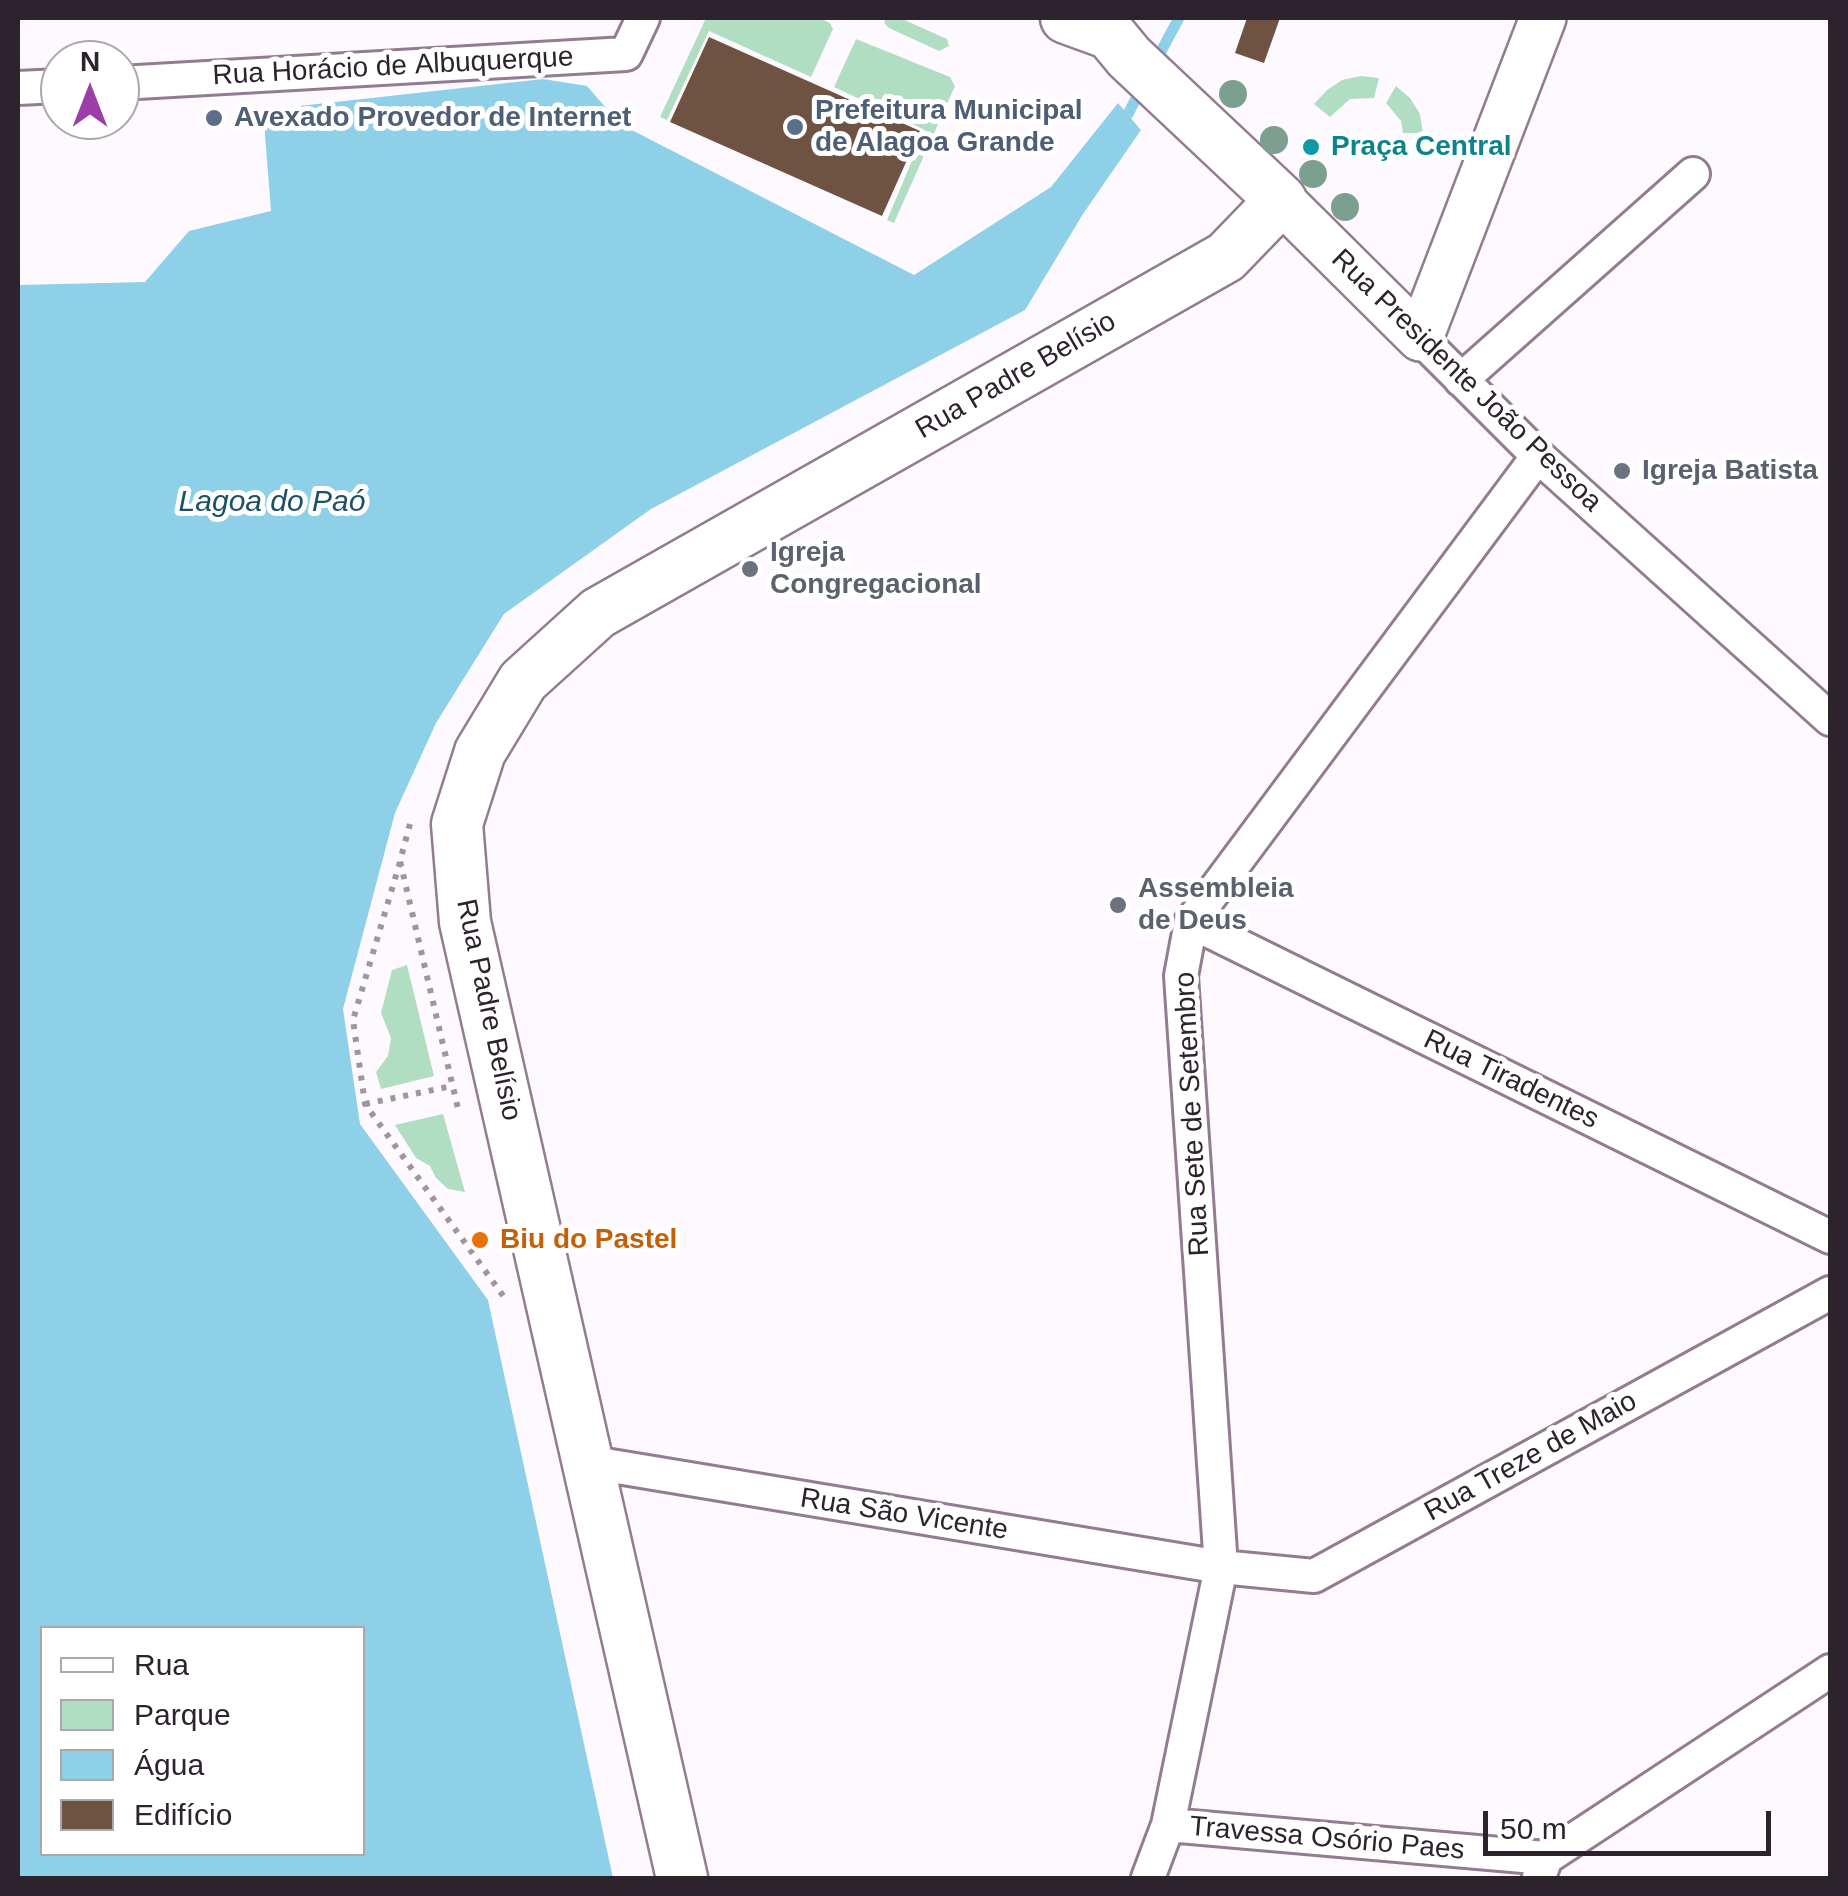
<!DOCTYPE html>
<html>
<head>
<meta charset="utf-8">
<style>
	body { margin:0 }
	#map { position:relative; width:1848px; height:1896px; overflow:hidden; background:#fef9fe; font-family:Arial,sans-serif }
	canvas { display:block }
	.frame { position:absolute; inset:0; border:20px solid #2d232d; pointer-events:none }
	.legend { position:absolute; left:40px; top:1626px; width:325px; height:230px; box-sizing:border-box; background:#fff; border:2px solid #aba7ab; margin:0; padding:12px 18px; list-style:none; font-size:30px; color:#2d232d }
	.legend li { display:flex; align-items:center; gap:20px; height:50px }
	.legend b { width:50px; border:2px solid #aba7ab }
	.north { position:absolute; left:40px; top:40px; width:100px; height:100px; box-sizing:border-box; background:#fff; border:2px solid #aba7ab; border-radius:50%; rotate:0deg; font-size:28px; font-weight:700; line-height:40px; text-align:center; color:#2d232d }
	.north::after { content:''; display:block; margin:auto; width:35px; height:45px; background:#9c3ea8; clip-path:polygon(50% 0,100% 100%,50% 72%,0 100%) }
	.scale { position:absolute; left:1483px; top:1811px; width:288px; height:45px; box-sizing:border-box; border:5px solid #2d232d; border-top:0; padding-left:12px; font-size:30px; line-height:35px; white-space:nowrap; color:#2d232d; -webkit-text-stroke:8px #fff; paint-order:stroke }
</style>
</head>
<body>
<div id="map">
<canvas width="1848" height="1896"></canvas>
<div class="frame"></div>
<ul class="legend">
<li><b style="height:12px;background:#fff"></b>Rua</li>
<li><b style="height:28px;background:#b1dec2"></b>Parque</li>
<li><b style="height:28px;background:#8fd0e9"></b>Água</li>
<li><b style="height:28px;background:#6e5342"></b>Edifício</li>
</ul>
<div class="north">N</div>
<div class="scale">50 m</div>
</div>
<script>
const context = document.querySelector('canvas').getContext('2d');
context.lineJoin = 'round';
function fill(path, color) {
  context.fillStyle = color;
  context.fill(path, 'evenodd');
}
function poly(rows) {
  const path = new Path2D();
  for (const r of rows) {
    path.moveTo(r[0], r[1]);
    for (let i = 2; i < r.length; i += 2) path.lineTo(r[i], r[i + 1]);
  }
  return path;
}
function strokePath(path, color, width, dash) {
  context.strokeStyle = color;
  context.lineWidth = width;
  context.lineCap = dash ? 'butt' : 'round';
  context.setLineDash(dash || []);
  context.stroke(path);
}
function drawText(font, color, halo, rows, align = 'center') {
  context.font = font + ' Arial,sans-serif';
  context.lineWidth = 10;
  context.setLineDash([]);
  context.textBaseline = 'middle';
  context.strokeStyle = halo;
  context.fillStyle = color;
  for (const [text, x, y, turn = 0] of rows) {
    context.save();
    context.translate(x, y);
    context.rotate((+turn || 0) * Math.PI / 180);
    context.textAlign = isNaN(turn) ? turn : align;
    if (halo) context.strokeText(text, 0, 0);
    context.fillText(text, 0, 0);
    context.restore();
  }
}
fill(poly([
	[706,18,820,18,830,23,833,29,811,77,709,31,667,120,660,117],
	[886,18,900,18,947,39,949,46,939,51,889,28,884,23],
	[856,39,950,77,955,86,894,223,887,220,925,130,834,87],
	[1361,76,1379,78,1374,98,1350,99,1330,117,1314,104,1327,90,1342,80],
	[1396,86,1410,98,1420,114,1423,133,1403,133,1401,121,1386,103],
	[407,965,434,1076,381,1089,376,1072,388,1056,391,1038,381,1013,392,970],
	[443,1114,465,1192,448,1189,436,1178,430,1166,416,1158,395,1125]
]), '#b1dec2');
fill(poly([
	[543,79,587,86,620,124,914,275,1051,187,1118,103,1141,130,1083,214,1025,310,651,509,504,614,436,723,395,813,343,1009,360,1124,488,1300,613,1878,18,1878,18,285,145,282,189,231,271,211,263,110],
	[42,1628,362,1628,362,1854,42,1854]
]), '#8fd0e9');
strokePath(poly([
	[1153,66,1179,18],
	[1128,114,1142,87]
]), '#8fd0e9', 11);
fill(poly([
	[1247,18,1280,18,1264,63,1235,53],
	[709,37,920,131,882,216,670,122]
]), '#6e5342');
const street = poly([
	[120,83,626,54,643,18],
	[18,88,60,86],
	[1420,338,1538,456,1830,719],
	[1461,380,1693,174],
	[1191,922,1830,1237],
	[587,1462,1221,1567,1314,1576,1830,1293],
	[1168,1825,1546,1858],
	[1539,1877,1546,1858,1830,1671],
	[1148,1878,1168,1825,1221,1567,1181,976,1191,922,1538,456]
]);
const secondary = poly([
	[1281,200,1420,338,1543,18]
]);
const primary = poly([
	[682,1878,465,922,457,824,480,752,523,681,598,613,1226,257,1281,200,1129,57,1110,34,1066,18]
]);
strokePath(street, '#937b92', 38);
strokePath(secondary, '#937b92', 50);
strokePath(primary, '#937b92', 55);
strokePath(poly([
	[410,824,400,861,459,1113],
	[400,862,353,1020,365,1104,504,1297],
	[365,1104,452,1086]
]), '#9e969e', 6, [5, 8]);
strokePath(street, '#fff', 32);
strokePath(secondary, '#fff', 45);
strokePath(primary, '#fff', 50);
context.fillStyle = '#7c9f90';
for (const [x, y] of [
	[1233,94],
	[1274,140],
	[1313,174],
	[1345,207]
]) {
  context.beginPath();
  context.arc(x, y, 14, 0, 2 * Math.PI);
  context.fill();
}
for (const [x, y, r, color] of [
	[214,118,10,"#5c6f8a"],
	[795,127,10,"#5c6f8a"],
	[1311,147,10,"#0f9aa8"],
	[1622,471,10,"#6b7280"],
	[750,569,10,"#6b7280"],
	[1118,905,10,"#6b7280"],
	[480,1240,10,"#e8710a"]
]) {
  const dot = new Path2D();
  dot.arc(x, y, r, 0, 2 * Math.PI);
  context.fillStyle = color;
  context.fill(dot);
  strokePath(dot, '#fff', 4);
}
drawText('28px', '#2d232d', '#fff', [
	["Rua Horácio de Albuquerque",393,67,-3],
	["Rua Padre Belísio",1016,376,-30],
	["Rua Presidente João Pessoa",1466,381,44],
	["Rua Padre Belísio",488,1010,78],
	["Rua Tiradentes",1511,1080,26],
	["Rua Sete de Setembro",1193,1114,-93],
	["Rua Treze de Maio",1531,1457,-29],
	["Rua São Vicente",904,1515,9],
	["Travessa Osório Paes",1327,1839,5]
]);
drawText('bold 28px', '#4e5e75', '#fff', [
	["Prefeitura Municipal",815,111],
	["de Alagoa Grande",815,143],
	["Avexado Provedor de Internet",234,118]
], 'left');
drawText('bold 28px', '#0d838f', '#fff', [
	["Praça Central",1331,147]
], 'left');
drawText('bold 28px', '#5b616d', '#fff', [
	["Igreja Batista",1642,471],
	["Igreja",770,553],
	["Congregacional",770,585],
	["Assembleia",1138,889],
	["de Deus",1138,921]
], 'left');
drawText('bold 28px', '#c56008', '#fff', [
	["Biu do Pastel",500,1240]
], 'left');
drawText('italic 30px', '#1c5164', '#fff', [
	["Lagoa do Paó",272,503]
]);
</script>
</body>
</html>
